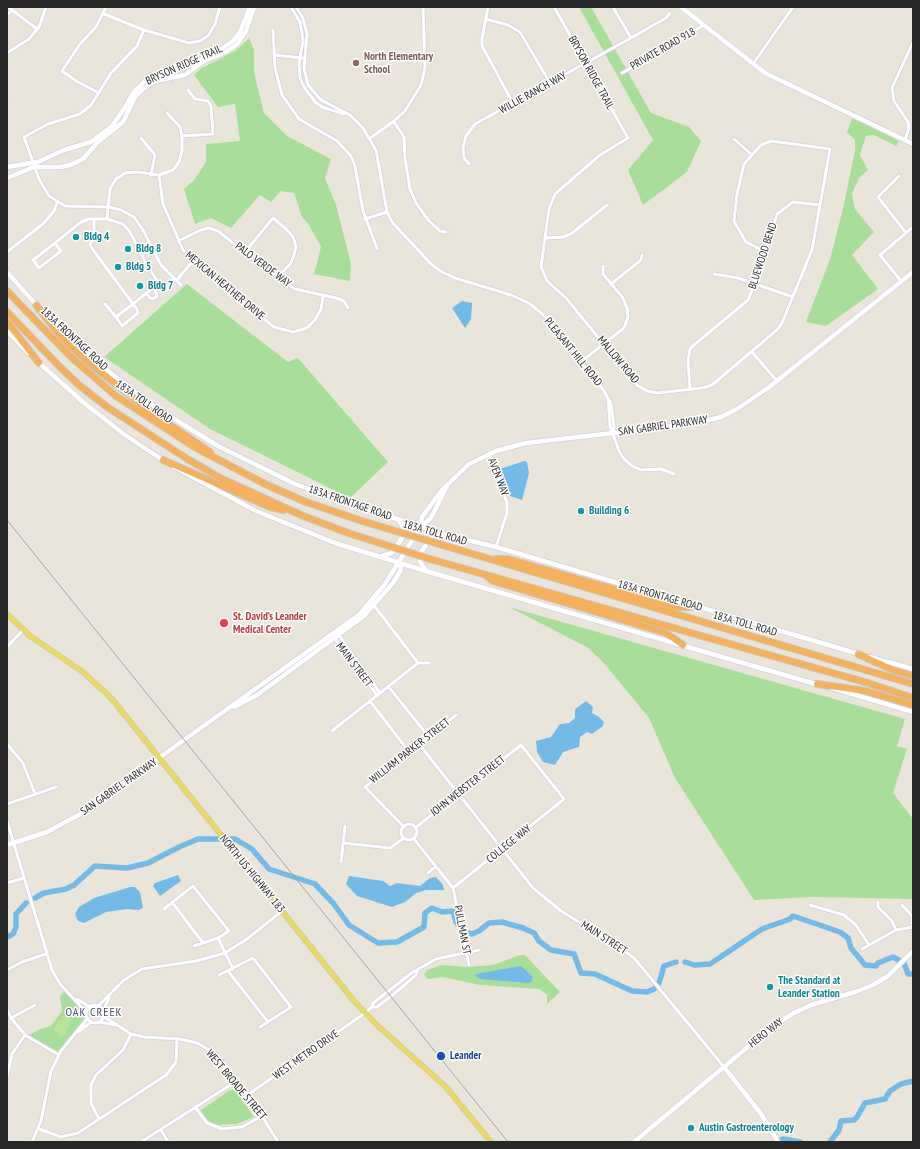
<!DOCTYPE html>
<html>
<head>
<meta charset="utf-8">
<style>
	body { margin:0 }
	#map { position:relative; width:920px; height:1149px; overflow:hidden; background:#eae5db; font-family:"PT Sans Narrow",sans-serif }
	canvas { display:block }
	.frame { position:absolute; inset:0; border:8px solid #282828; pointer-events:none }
</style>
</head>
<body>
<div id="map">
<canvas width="920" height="1149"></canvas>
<div class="frame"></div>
</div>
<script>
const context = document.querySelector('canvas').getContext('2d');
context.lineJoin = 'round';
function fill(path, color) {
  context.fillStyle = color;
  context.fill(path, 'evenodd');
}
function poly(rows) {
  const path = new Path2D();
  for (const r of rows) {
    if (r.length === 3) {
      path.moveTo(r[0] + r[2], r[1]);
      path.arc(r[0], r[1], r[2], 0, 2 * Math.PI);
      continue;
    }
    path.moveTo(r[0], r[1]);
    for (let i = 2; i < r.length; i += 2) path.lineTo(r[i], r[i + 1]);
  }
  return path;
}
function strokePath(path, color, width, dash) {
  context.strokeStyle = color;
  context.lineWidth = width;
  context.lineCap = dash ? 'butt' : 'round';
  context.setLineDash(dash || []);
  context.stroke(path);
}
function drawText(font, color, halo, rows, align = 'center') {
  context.font = font + ' "PT Sans Narrow",sans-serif';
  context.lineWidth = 3;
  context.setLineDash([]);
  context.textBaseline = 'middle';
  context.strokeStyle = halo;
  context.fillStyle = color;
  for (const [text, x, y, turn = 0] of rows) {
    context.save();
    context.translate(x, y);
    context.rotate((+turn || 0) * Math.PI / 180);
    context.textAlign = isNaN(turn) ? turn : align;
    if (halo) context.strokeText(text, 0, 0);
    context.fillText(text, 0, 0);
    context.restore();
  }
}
fill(poly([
	[579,7,591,7,651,113,689,127,701,141,687,172,643,205,628,170,653,140],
	[249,38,254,50,254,72,264,113,287,136,331,159,325,178,336,205,351,264,350,281,314,274,321,247,308,223,302,217,294,193,281,191,271,202,260,195,231,228,211,218,195,224,184,189,194,180,206,162,206,144,240,141,235,104,218,107,194,75,200,69,235,51],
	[852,118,899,141,896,146,874,135,866,136,860,155,868,170,859,178,852,194,855,209,874,232,852,255,878,289,826,326,806,322,830,259,842,213,855,151,855,140,847,132],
	[187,284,288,362,298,358,388,462,350,498,210,429,104,357],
	[509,607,905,719,897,746,907,749,893,793,913,819,913,899,812,897,754,900,675,778,649,718,603,662,587,647],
	[520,955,525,955,560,992,547,1004,547,995,539,989,480,985,443,977,428,979,424,975,427,970,442,965,468,967,493,965],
	[64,992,75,1001,84,1012,85,1017,78,1028,58,1051,56,1051,29,1035,40,1029,51,1026,62,1011,60,996],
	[230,1090,235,1090,254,1117,237,1124,215,1125,205,1118,201,1110]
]), '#a9de9a');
fill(poly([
	[62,1016,69,1016,71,1020,65,1035,61,1037,55,1031,54,1028,59,1020,62,1019]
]), '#bae497');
fill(poly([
	[462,301,472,303,471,319,465,328,452,308],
	[524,461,527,462,529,473,522,500,510,496,500,469],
	[586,701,593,707,592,713,599,717,604,722,603,726,592,734,587,732,580,737,579,747,563,752,555,765,543,762,537,752,536,741,551,737,560,724,569,723,575,718,575,709],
	[178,875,181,881,160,896,153,886,155,883],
	[349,876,383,881,390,886,397,883,420,886,430,878,436,877,443,885,444,890,426,890,416,893,405,902,392,907,357,896,346,884],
	[130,887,135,887,140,892,143,908,138,910,127,909,106,912,84,923,78,921,75,914,79,907,94,898],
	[521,966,533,977,531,982,528,983,480,979,475,976,476,974,481,973]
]), '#74bae6');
strokePath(poly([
	[35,898,44,893,66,889,74,885,95,866,127,868,148,863,179,847,198,839,235,839,252,849,269,869,315,884,333,903,349,925,378,943,397,942,424,927,425,913,432,908,442,912,453,911,456,922,465,932,472,934,479,931,489,923,502,922,523,928,534,933,539,941,551,950,574,954,581,973,595,974,632,991,647,992,654,989,659,983,664,966,676,962],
	[7,937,13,934,16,927,16,914,26,903],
	[685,962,694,965,710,964,762,929,790,919,793,916,840,932,848,938,851,948,865,965,876,966,878,963,893,957,904,963,908,974,913,974],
	[779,1142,783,1139,800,1142],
	[830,1142,839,1130,841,1121,854,1120,857,1117,865,1103,885,1099,890,1091,901,1084,913,1081]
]), '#74bae6', 5.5);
const street = poly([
	[8,7,37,29],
	[291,7,300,22,302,33,303,41,299,63,300,78,304,87,315,102,322,107,344,114],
	[296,7,303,18,307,34,304,68,308,85,321,100,350,115,363,128,376,150,387,212,392,222,431,264,442,272,455,278,511,295,529,303,547,318,604,391,611,404,614,427,613,433],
	[488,7,482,39,482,46,513,103],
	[554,7,628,138,600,155,555,194,549,209,541,267,547,281,566,298,637,385,647,391,657,393,702,388,712,385,778,329,782,323,812,250,830,149,771,141,761,145,744,164,737,194,734,221,746,242,766,252],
	[613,7,631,38],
	[104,14,144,30,189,43,200,41,208,36,215,24,220,7],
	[7,15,12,10],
	[486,19,508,25,520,32,550,83],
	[144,30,137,46,111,73,91,105,80,114,48,124,24,137,39,179,49,196,65,206,109,207,121,210,134,217,143,230,161,265,181,285],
	[273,30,275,68,282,95,299,119,337,141,351,156,355,166,363,211,377,248],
	[7,53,29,39,39,27,46,7],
	[274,55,302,58],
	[753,64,793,7],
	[622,73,704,25],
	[99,93,78,82,62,71,80,44,96,27,106,7],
	[7,101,7,102],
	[394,122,404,137,405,159,410,189,416,203,429,221,440,231,446,232],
	[182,136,213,134,211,106,208,101,195,99,188,90],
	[141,138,155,155,151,175],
	[369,139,394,121,405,111,421,85,425,68,423,7],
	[734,139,752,155],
	[905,140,909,128,908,122,894,101,892,88,913,42],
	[469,164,464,158,463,148,466,136,475,124,631,38,666,18,670,13],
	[159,175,163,204,183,250,193,261,274,327,293,332,307,328,315,320,321,309,323,297],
	[899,176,878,197,906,233],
	[94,219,94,239,90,244,91,247,133,304,159,283,163,286,168,286,174,279],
	[107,219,123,224,130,232,148,267,159,283],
	[365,219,387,212],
	[545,238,563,237,571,234,607,205],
	[178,241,201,230,209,228,218,231,277,278,295,289,336,298,344,301,348,308],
	[55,243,61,251,39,268,33,260,55,243,81,222,89,219,107,219,110,189,116,179,125,173,138,172,159,175,173,170,179,162,182,151,182,136,180,127,167,113],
	[7,252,44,223,54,211,57,202],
	[245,252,273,218,286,229,293,237,296,246,294,255,291,263,277,278],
	[714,274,738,278,793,297],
	[176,281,193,261],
	[901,281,880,255,913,227],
	[611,284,641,260,642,255],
	[146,293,150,298,153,299,157,296,154,287],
	[105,304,116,317,133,304,137,309,138,313,122,326,116,317],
	[752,352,777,381],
	[582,361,624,328,628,317,627,308,623,298,603,274,603,266],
	[690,389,688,361,690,349,694,345,748,300,760,270,777,214,793,202,820,205],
	[608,399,610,426,619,451,624,459,632,466,641,470,661,469,674,474],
	[489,454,507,503,507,513,496,547],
	[373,604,418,663],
	[338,634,380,693],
	[334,637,377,695],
	[7,647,23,630],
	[388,686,428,736],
	[370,701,409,752],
	[332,731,418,663,429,663],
	[7,744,23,763,35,794],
	[419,744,533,888,561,911,617,945,635,959,724,1067],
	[7,804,56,787],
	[7,821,52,970,60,984,86,1012],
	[409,832,8],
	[404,827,365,787,456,715],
	[415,828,521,745,564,799,453,888],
	[414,839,453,888,469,965],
	[343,843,390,848,404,838],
	[341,862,345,826],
	[428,873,436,866],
	[7,883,24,878],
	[172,902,203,943],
	[878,902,878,907,892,921,896,930],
	[810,905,844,915,856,925,869,945],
	[902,905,912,916,912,926],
	[164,909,193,886,229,931,218,938,194,946],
	[218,938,233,969],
	[862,949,896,930,913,927],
	[7,970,22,962,46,954],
	[228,971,268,1022],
	[219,975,253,958,291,1007,260,1027],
	[77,999,90,1007],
	[95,1014,9],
	[98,1006,124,980,142,969,196,961,225,953,247,939,282,911],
	[372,1007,377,1007,394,994,416,975,418,970],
	[7,1009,11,1018,25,1035,59,1055],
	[103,1012,109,997],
	[103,1016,131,1034,144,1037,180,1039,197,1043,206,1048,214,1055,262,1116,278,1142],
	[11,1018,35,1005],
	[99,1022,115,1025],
	[78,1032,91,1022],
	[7,1077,12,1054,25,1035],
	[246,1096,365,1013,372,1007,373,1003,413,972,436,959,479,950],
	[195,1107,207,1123,222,1129,242,1127,262,1116],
	[99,1119,91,1103,91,1085,96,1075,123,1050,131,1034],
	[39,1129,61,1137,78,1133,166,1075,176,1062,177,1039],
	[161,1130,168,1142],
	[32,1142,41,1121,51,1071,61,1051,87,1019],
	[141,1142,235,1082]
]);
const secondary = poly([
	[681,7,765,73,913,144],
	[7,167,38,162,64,150,91,142,112,126,124,109,133,93,144,82,188,66,220,50,233,41,240,32,250,7],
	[7,178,34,167,61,167,70,165,83,159,98,142,123,122,135,97,142,90,155,81,185,75,204,61,226,52,237,44,246,31,254,7],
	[7,272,38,307],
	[49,318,108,371,155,407,218,446,295,484,353,505,447,535,496,547,859,654],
	[7,331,28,353],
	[38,362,83,402,125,435,164,461],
	[174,467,256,511,335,543,429,572,819,685],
	[421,526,422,517,441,491,469,464,496,451,526,443,692,424,721,417,737,409,768,388,913,272],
	[381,556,389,554,394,551,403,536,403,527,398,519],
	[426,570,420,562,419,555,432,536,444,535],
	[870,657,913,669],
	[832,688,913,712],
	[234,707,257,695,364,616,393,583,401,570,400,562],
	[7,845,47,832,82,813,360,614,385,584,421,526,431,518,448,484],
	[724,1067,761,1114,778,1142],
	[634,1142,773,1026,792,1014,811,1005,855,992,873,985,888,976,913,951]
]);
const primary = poly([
	[7,614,30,636,83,672,112,699,354,1001,378,1026,446,1087,491,1142]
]);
const highway = poly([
	[7,291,71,357,116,396,196,448,267,485,306,502],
	[36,305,63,339,88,362,151,412,210,452],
	[7,312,60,367,79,385,107,407,189,460,222,479,301,515],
	[7,322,39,363],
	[163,460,270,507,283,510],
	[439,544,913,684],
	[430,559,868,683,913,698],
	[496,559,508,559,676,607,700,607],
	[487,576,493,581,666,633,683,645],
	[858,654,893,670,913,676],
	[817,684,866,691,913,705]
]);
strokePath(street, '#d0d2e1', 4.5);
strokePath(secondary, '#d0d2e1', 6);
strokePath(primary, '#c7c7c7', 6);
strokePath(highway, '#c7c7c7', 8);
strokePath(street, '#fff', 3);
strokePath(secondary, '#fff', 4.5);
strokePath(primary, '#e7d863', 5);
strokePath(highway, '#f3b05d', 6);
strokePath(poly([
	[7,520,508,1142]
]), '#9e9fb2', 1);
const highwayBridge = poly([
	[306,502,362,521,439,544],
	[301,515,348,533,430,559]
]);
strokePath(highwayBridge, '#c7c7c7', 8, []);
strokePath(highwayBridge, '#f3b05d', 6);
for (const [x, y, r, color] of [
	[356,63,4,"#8d6e63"],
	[76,237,4,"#0f9aa8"],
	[128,249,4,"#0f9aa8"],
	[118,267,4,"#0f9aa8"],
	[140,286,4,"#0f9aa8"],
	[581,511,4,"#0f9aa8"],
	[224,623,5,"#e0444e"],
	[770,987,4,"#0f9aa8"],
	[441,1056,5,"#1a4fb4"],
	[691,1128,4,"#0f9aa8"]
]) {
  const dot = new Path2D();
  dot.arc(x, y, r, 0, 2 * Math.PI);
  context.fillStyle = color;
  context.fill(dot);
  strokePath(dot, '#fff', 1.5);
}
drawText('11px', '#282828', '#fff', [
	["PRIVATE ROAD 918",663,49,-30],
	["BRYSON RIDGE TRAIL",184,65,-24],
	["BRYSON RIDGE TRAIL",591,73,61],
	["WILLIE RANCH WAY",533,93,-29],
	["BLUEWOOD BEND",763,256,-72],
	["PALO VERDE WAY",263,265,37],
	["MEXICAN HEATHER DRIVE",225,286,40],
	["183A FRONTAGE ROAD",74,339,43],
	["PLEASANT HILL ROAD",573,352,51],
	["MALLOW ROAD",618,360,50],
	["183A TOLL ROAD",144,402,35],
	["SAN GABRIEL PARKWAY",663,426,-8],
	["AVEN WAY",498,477,69],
	["183A FRONTAGE ROAD",350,503,19],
	["183A TOLL ROAD",435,533,16],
	["183A FRONTAGE ROAD",660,596,16],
	["183A TOLL ROAD",745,624,16],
	["MAIN STREET",354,665,53],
	["WILLIAM PARKER STREET",410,751,-38],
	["JOHN WEBSTER STREET",468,786,-38],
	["SAN GABRIEL PARKWAY",119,787,-35],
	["COLLEGE WAY",509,844,-39],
	["NORTH US HIGHWAY 183",252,874,51],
	["PULLMAN ST",462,930,79],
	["MAIN STREET",604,938,33],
	["HERO WAY",766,1033,-38],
	["WEST METRO DRIVE",306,1055,-35],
	["WEST BROADE STREET",236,1085,50]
]);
drawText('bold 11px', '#785e54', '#fff', [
	["North Elementary",364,57],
	["School",364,70]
], 'left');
drawText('bold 11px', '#0d838f', '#fff', [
	["Bldg 4",84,237],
	["Bldg 8",136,249],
	["Bldg 5",126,267],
	["Bldg 7",148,286],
	["Building 6",589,511],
	["The Standard at",778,981],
	["Leander Station",778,994],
	["Austin Gastroenterology",699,1128]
], 'left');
drawText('bold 11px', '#be3a42', '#fff', [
	["St. David’s Leander",233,617],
	["Medical Center",233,630]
], 'left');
drawText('bold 11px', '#164399', '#fff', [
	["Leander",450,1056]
], 'left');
context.letterSpacing = '1px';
drawText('12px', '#4c4e76', '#fff', [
	["OAK CREEK",94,1013]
]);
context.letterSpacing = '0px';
</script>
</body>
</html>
